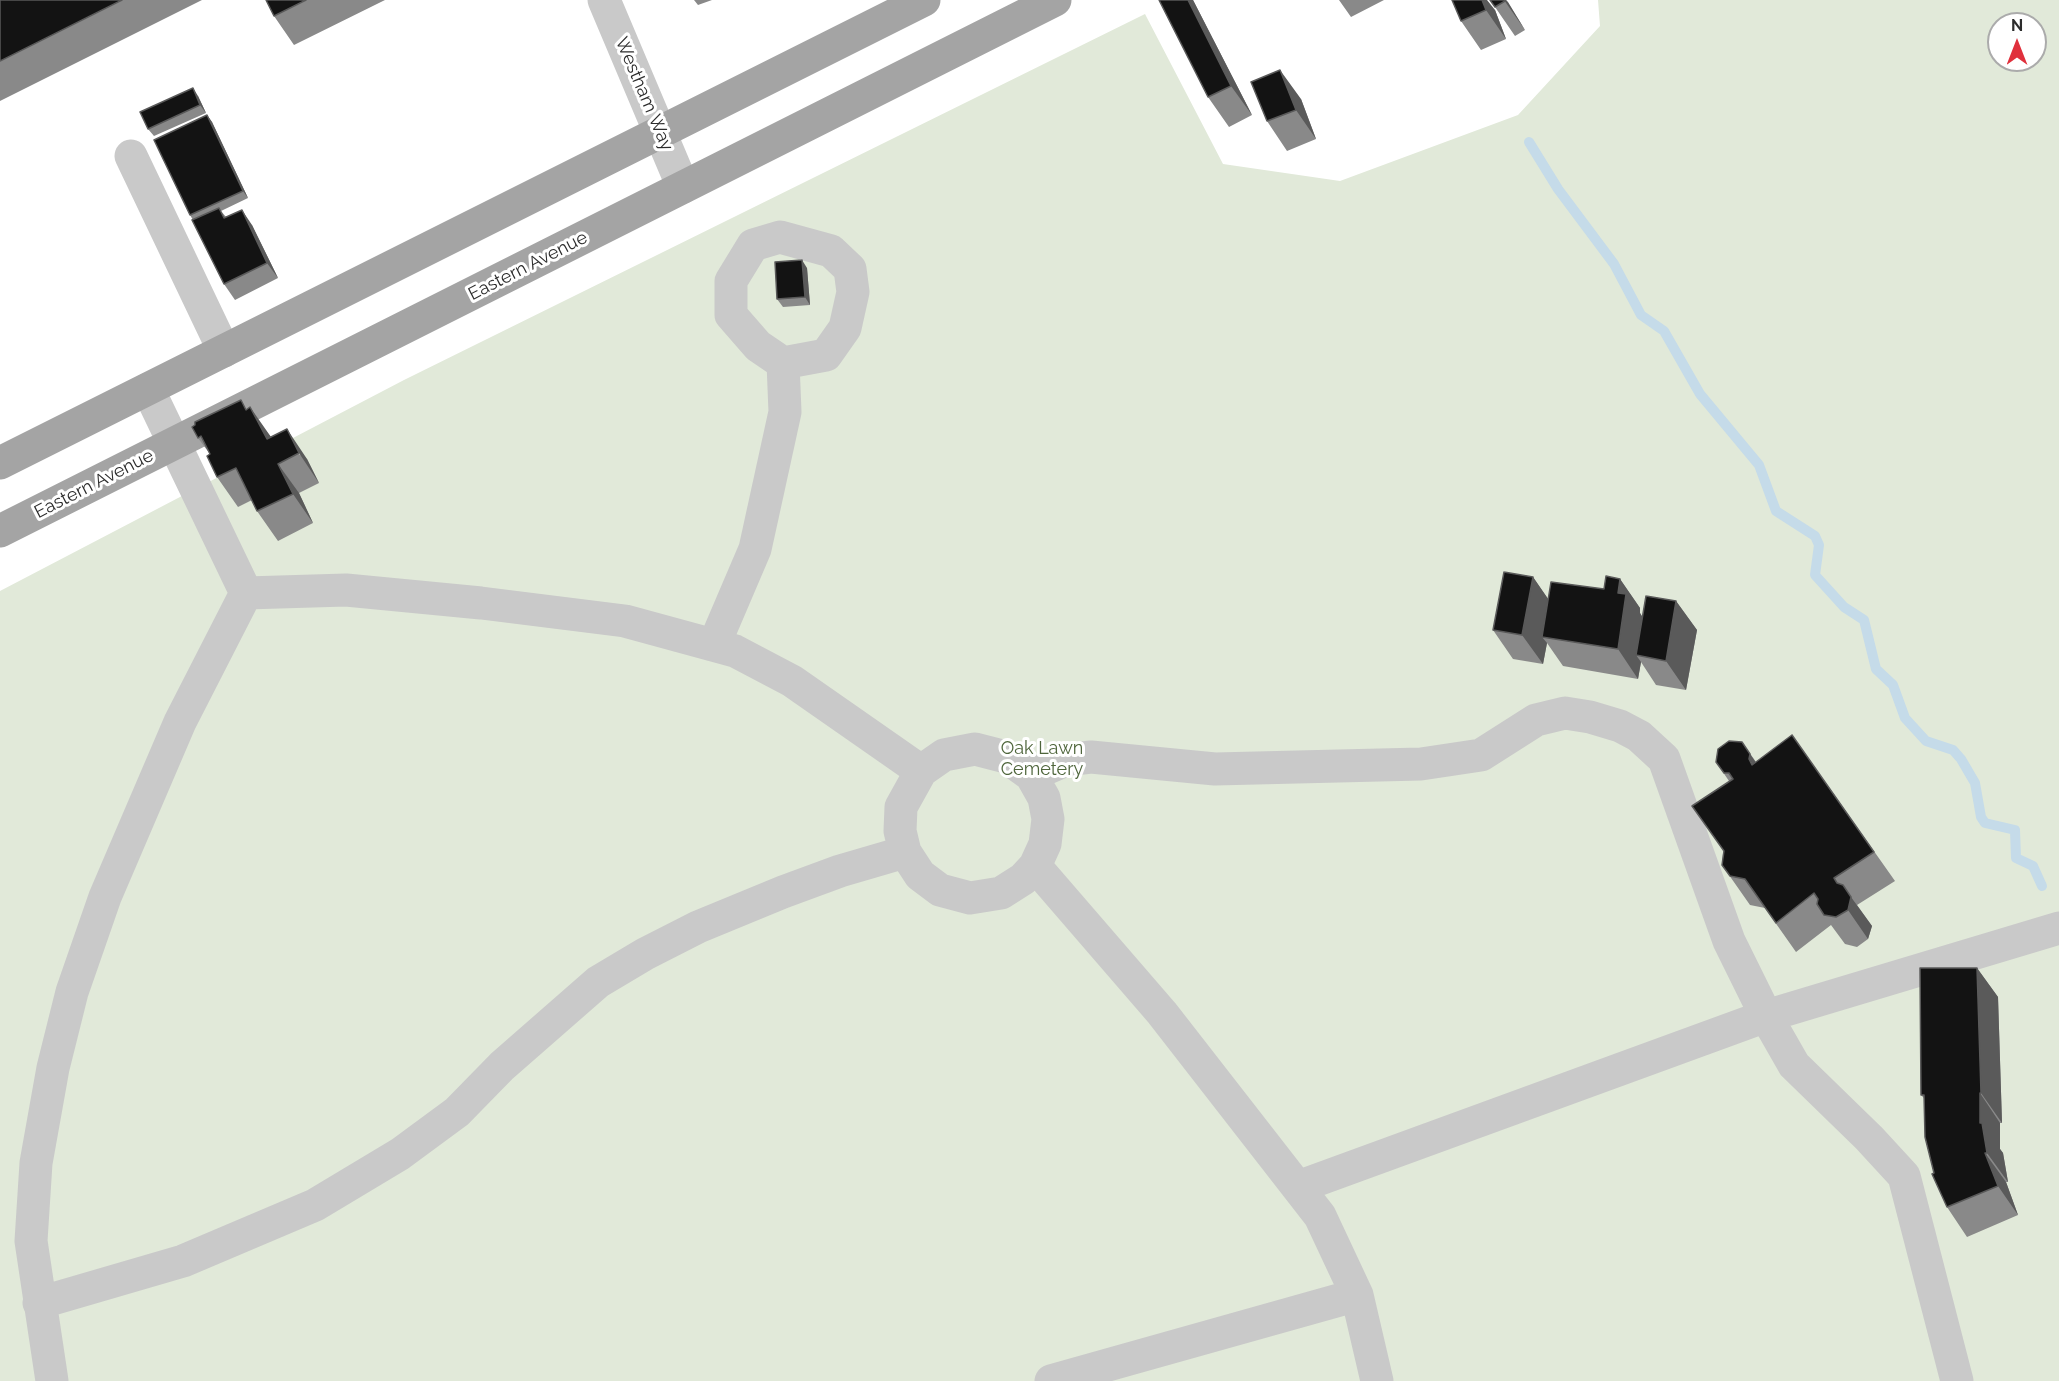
<!DOCTYPE html>
<html>
<head>
<meta charset="utf-8">
<style>
	body { margin:0 }
	#map { position:relative; width:2059px; height:1381px; overflow:hidden; background:#fff; font-family:Raleway,sans-serif }
	canvas { display:block }
	.north { position:absolute; left:1987px; top:12px; width:60px; height:60px; box-sizing:border-box; background:#fff; border:2px solid #ababab; border-radius:50%; rotate:0deg; font-size:16px; font-weight:700; line-height:24px; text-align:center; color:#2c2c2c }
	.north::after { content:''; display:block; margin:auto; width:21px; height:27px; background:#e0303c; clip-path:polygon(50% 0,100% 100%,50% 72%,0 100%) }
</style>
</head>
<body>
<div id="map">
<canvas width="2059" height="1381"></canvas>
<div class="north">N</div>
</div>
<script>
const context = document.querySelector('canvas').getContext('2d');
context.lineJoin = 'round';
function fill(path, color) {
  context.fillStyle = color;
  context.fill(path, 'evenodd');
}
function poly(rows) {
  const path = new Path2D();
  for (const r of rows) {
    path.moveTo(r[0], r[1]);
    for (let i = 2; i < r.length; i += 2) path.lineTo(r[i], r[i + 1]);
  }
  return path;
}
function strokePath(path, color, width, dash) {
  context.strokeStyle = color;
  context.lineWidth = width;
  context.lineCap = dash ? 'butt' : 'round';
  context.setLineDash(dash || []);
  context.stroke(path);
}
function drawText(font, color, halo, rows, align = 'center') {
  context.font = font + ' Raleway,sans-serif';
  context.lineWidth = 6;
  context.setLineDash([]);
  context.textBaseline = 'middle';
  context.strokeStyle = halo;
  context.fillStyle = color;
  for (const [text, x, y, turn = 0] of rows) {
    context.save();
    context.translate(x, y);
    context.rotate((+turn || 0) * Math.PI / 180);
    context.textAlign = isNaN(turn) ? turn : align;
    if (halo) context.strokeText(text, 0, 0);
    context.fillText(text, 0, 0);
    context.restore();
  }
}
fill(poly([
	[1598,0,2059,0,2059,1381,0,1381,0,591,404,380,1145,14,1223,164,1340,181,1518,115,1600,26],
	[1999,24,2035,24,2035,60,1999,60]
]), '#e1e9d9');
strokePath(poly([
	[1529,142,1558,189,1614,264,1641,315,1664,331,1700,394,1759,465,1776,511,1815,536,1819,545,1815,575,1844,607,1864,620,1876,669,1893,685,1905,718,1926,741,1953,750,1961,759,1975,783,1981,817,1985,823,2015,830,2016,858,2033,866,2042,886]
]), '#c5dbe9', 10);
strokePath(poly([
	[604,0,683,187],
	[131,156,224,351],
	[148,389,246,593,346,590,481,603,625,621,735,651,792,681,921,771,944,755,975,749,1006,757,1031,775,1066,760,1091,757,1215,769,1421,764,1481,755,1536,720,1565,713,1590,717,1620,726,1639,736,1664,759,1729,941,1766,1016,1794,1065,1869,1138,1904,1176,1957,1381],
	[714,645,755,549,785,412,783,363,758,346,731,315,731,281,753,245,780,237,831,251,850,269,853,292,845,328,826,355,783,363],
	[921,771,901,807,900,831,905,852,920,875,940,890,970,898,1001,893,1023,879,1035,866,1045,844,1048,819,1044,798,1031,775],
	[1035,866,1162,1013,1320,1216,1357,1295,1377,1381],
	[1298,1187,1766,1016,2059,928],
	[39,1303,183,1261,315,1205,400,1154,457,1112,502,1066,598,982,645,954,698,927,783,892,840,871,905,852],
	[52,1381,31,1241,36,1163,53,1068,72,992,105,897,180,722,246,593],
	[1051,1381,1357,1295]
]), '#c9c9c9', 33);
strokePath(poly([
	[0,463,924,0],
	[0,531,1055,0]
]), '#a4a4a4', 33);
fill(poly([
	[0,0,202,0,0,101],
	[266,0,385,0,294,45,274,16],
	[694,0,712,0,698,5],
	[1159,0,1193,0,1252,115,1229,127,1208,97],
	[1339,0,1384,0,1351,17],
	[1452,0,1495,10,1506,39,1481,50,1461,21],
	[1506,0,1525,30,1515,36,1495,7],
	[198,96,206,113,154,136,148,129],
	[1301,99,1316,139,1287,151,1267,121],
	[207,115,212,122,248,198,221,211,226,217,252,225,278,278,235,300,224,284,193,220,190,215],
	[807,268,810,305,783,307,777,299],
	[247,409,271,437,307,459,319,483,299,493,313,523,278,541,257,511,252,500,238,507,217,477,210,454,198,438],
	[1533,577,1548,599,1604,589,1620,579,1640,608,1640,613,1642,617,1676,601,1697,630,1686,690,1656,685,1641,662,1638,679,1563,666,1547,643,1543,664,1513,659,1493,630],
	[1792,735,1895,881,1857,905,1872,926,1868,939,1857,947,1845,944,1831,925,1796,952,1765,908,1750,905,1722,865,1729,781,1716,762,1742,742,1756,762],
	[1977,968,1998,997,2002,1123,2000,1123,2000,1149,2003,1153,2008,1182,2006,1182,2018,1215,1967,1237,1947,1207,1934,1173,1924,1098,1921,1095]
]), '#898989');
fill(poly([
	[1188,0,1193,0,1252,115,1231,86],
	[1482,0,1487,0,1495,10,1506,39,1486,10],
	[1504,0,1506,0,1508,2,1525,30],
	[1280,70,1301,99,1316,139,1296,110],
	[193,88,198,96,206,113,200,105],
	[207,115,212,122,248,198,243,191],
	[242,210,252,225,278,278,267,263],
	[802,260,807,268,810,305,805,297],
	[250,407,271,437,284,461,267,439],
	[287,429,307,459,319,483,299,453],
	[278,464,299,493,313,523,293,494],
	[1533,577,1553,606,1542,637,1547,643,1543,664,1522,635],
	[1620,579,1640,608,1640,613,1647,624,1636,655,1641,662,1638,679,1618,649,1618,593],
	[1676,601,1697,630,1686,690,1666,661],
	[1750,754,1770,783,1769,789,1749,759],
	[1851,897,1872,926,1868,939,1848,910],
	[1977,968,1998,997,2002,1123,1981,1093],
	[1980,1093,2000,1123,2000,1149,2003,1153,2008,1182,1987,1153,1980,1123],
	[1985,1153,2006,1182,2018,1215,1998,1186]
]), '#5a5a5a');
const building = poly([
	[0,0,122,0,0,61,0,0],
	[266,0,306,0,274,16,266,0],
	[1159,0,1188,0,1231,86,1208,97,1159,0],
	[1452,0,1482,0,1486,10,1461,21,1452,0],
	[1490,0,1504,0,1505,1,1495,7,1490,0],
	[1280,70,1296,110,1267,121,1251,82,1280,70],
	[193,88,200,105,148,129,140,112,193,88],
	[207,115,243,191,190,215,154,140,207,115],
	[219,208,224,218,242,210,267,263,224,284,192,220,219,208],
	[802,260,805,297,777,299,775,262,802,260],
	[241,400,246,410,250,407,267,439,287,429,299,453,278,464,293,494,257,511,236,468,217,477,207,456,210,454,201,436,198,438,192,427,195,425,195,422,241,400],
	[1504,572,1533,577,1522,635,1493,630,1504,572],
	[1606,576,1620,579,1618,593,1626,594,1618,649,1542,637,1551,582,1604,589,1606,576],
	[1646,596,1676,601,1666,661,1636,655,1646,596],
	[1792,735,1874,852,1834,878,1837,883,1843,885,1851,897,1848,910,1836,917,1824,915,1817,904,1818,899,1814,893,1776,923,1745,879,1730,876,1722,865,1724,851,1692,806,1733,779,1729,773,1724,773,1716,762,1718,749,1729,741,1742,742,1750,754,1749,759,1752,765,1792,735],
	[1920,968,1977,968,1981,1093,1980,1093,1980,1123,1982,1123,1987,1153,1985,1153,1998,1186,1947,1207,1932,1174,1934,1173,1925,1137,1924,1095,1921,1095,1920,968]
]);
fill(building, '#131313');
strokePath(building, '#5a5a5a', 1.5);
drawText('18px', '#2c2c2c', '#fff', [
	["Westham Way",644,94,67],
	["Eastern Avenue",528,266,-27],
	["Eastern Avenue",94,484,-27]
]);
drawText('18px', '#4e653b', '#fff', [
	["Oak Lawn",1042,749],
	["Cemetery",1042,770]
]);
</script>
</body>
</html>
